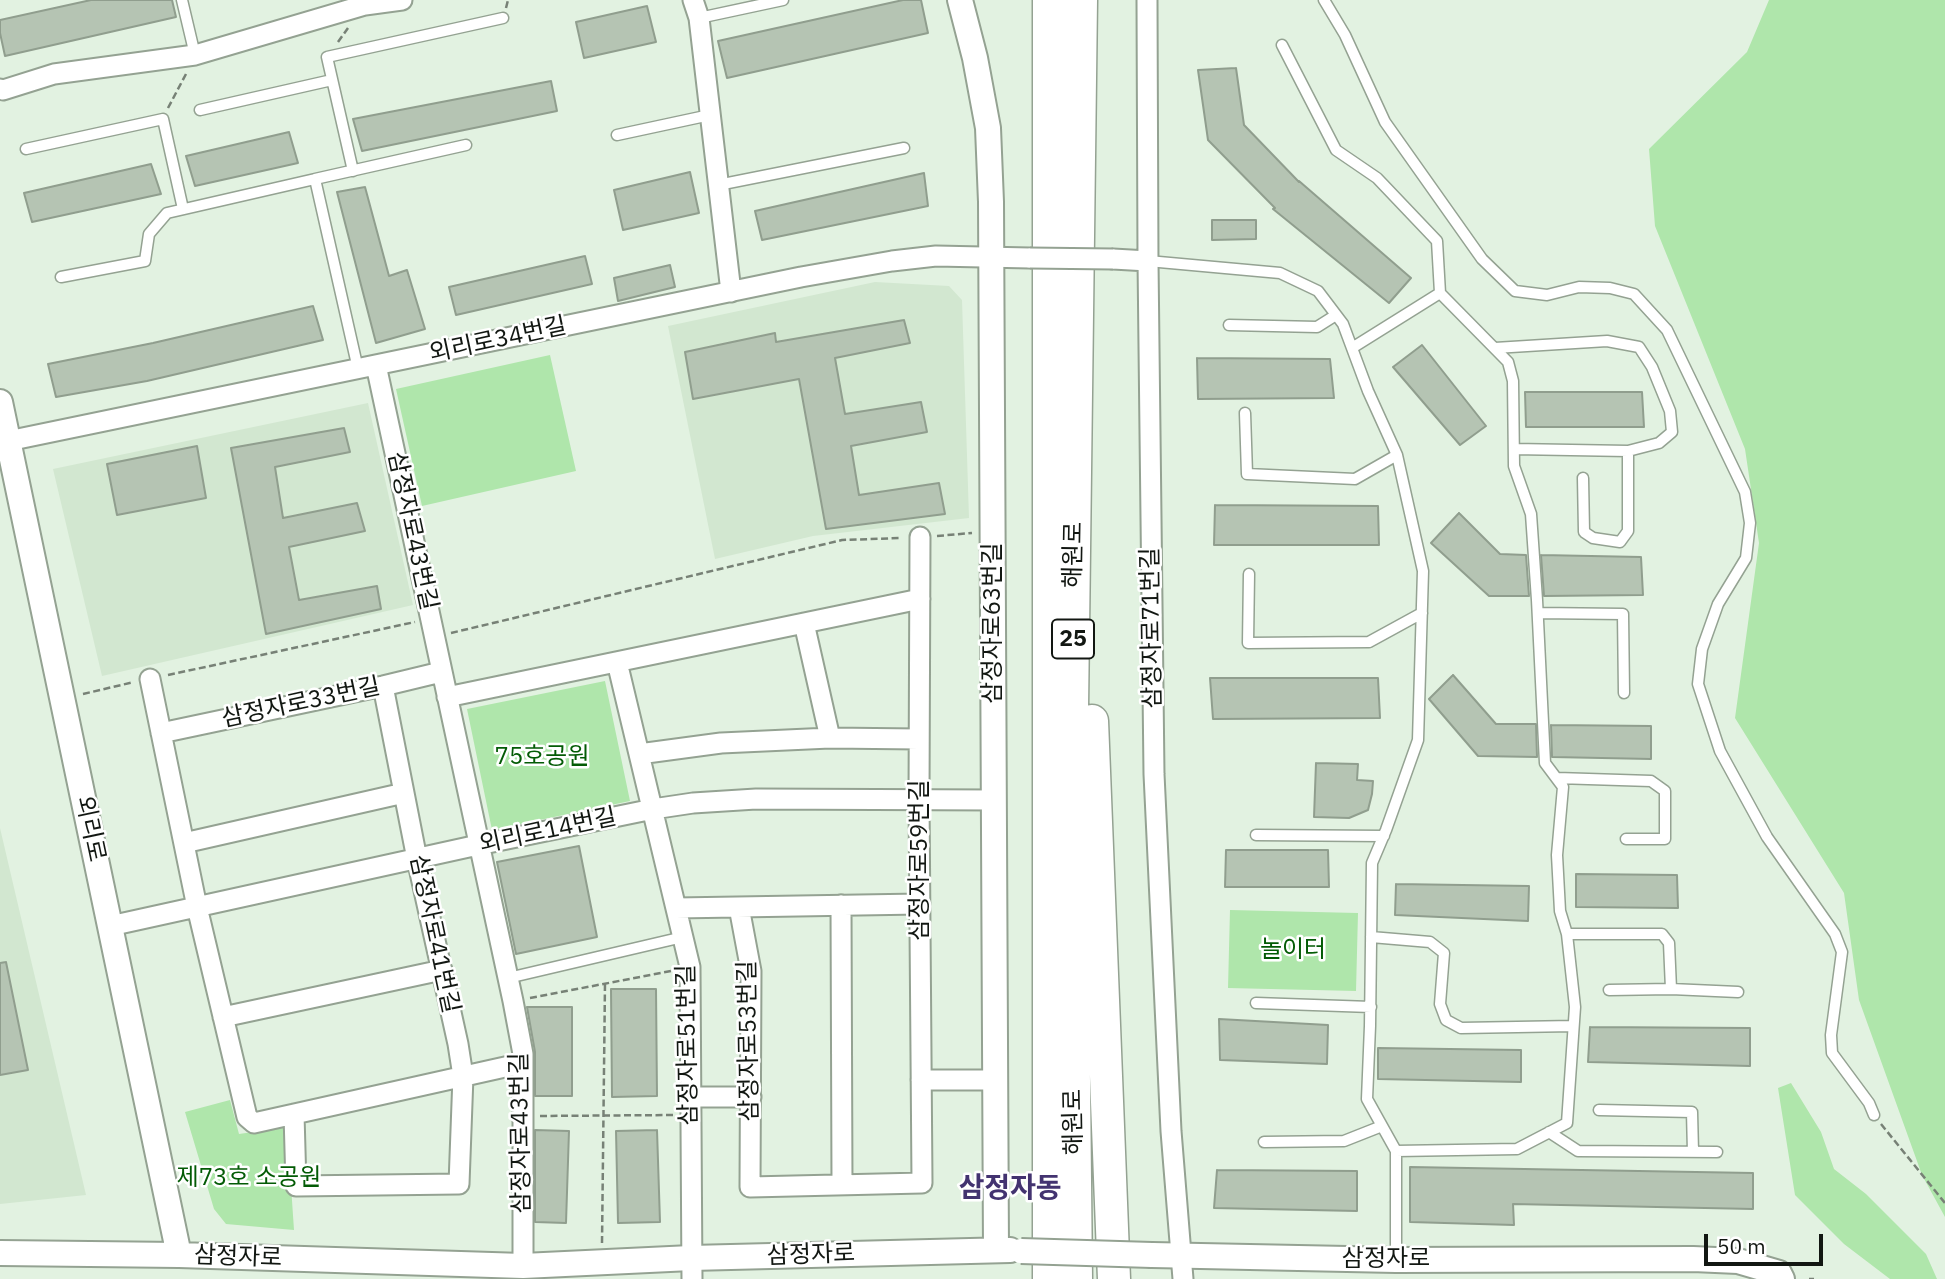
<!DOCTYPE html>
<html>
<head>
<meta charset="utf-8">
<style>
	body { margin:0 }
	#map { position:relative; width:1945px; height:1279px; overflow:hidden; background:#e2f2e1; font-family:"IBM Plex Sans",sans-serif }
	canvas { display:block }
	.scale { position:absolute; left:1704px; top:1234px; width:119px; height:32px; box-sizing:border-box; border:4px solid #121712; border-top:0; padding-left:9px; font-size:21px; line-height:24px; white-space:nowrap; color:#121712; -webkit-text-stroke:5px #fff; paint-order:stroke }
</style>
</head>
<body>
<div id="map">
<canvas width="1945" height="1279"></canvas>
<div class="scale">50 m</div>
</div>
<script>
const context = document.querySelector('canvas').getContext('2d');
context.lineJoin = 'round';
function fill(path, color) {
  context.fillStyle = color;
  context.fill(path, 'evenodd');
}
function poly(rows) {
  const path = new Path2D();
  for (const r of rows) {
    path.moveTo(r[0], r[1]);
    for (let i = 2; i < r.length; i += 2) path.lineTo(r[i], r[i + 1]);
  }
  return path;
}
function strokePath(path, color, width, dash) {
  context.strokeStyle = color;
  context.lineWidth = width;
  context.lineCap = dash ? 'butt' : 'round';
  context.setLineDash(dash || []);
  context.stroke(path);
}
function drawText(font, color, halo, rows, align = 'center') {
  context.font = font + ' "IBM Plex Sans","Noto Sans KR",sans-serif';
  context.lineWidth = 5;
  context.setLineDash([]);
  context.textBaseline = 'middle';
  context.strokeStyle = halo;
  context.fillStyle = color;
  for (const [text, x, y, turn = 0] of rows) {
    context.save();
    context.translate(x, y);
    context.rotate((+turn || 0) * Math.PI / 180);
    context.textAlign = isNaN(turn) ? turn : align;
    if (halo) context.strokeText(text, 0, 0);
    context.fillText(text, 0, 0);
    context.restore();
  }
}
fill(poly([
	[875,282,949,286,962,300,969,518,813,536,715,559,668,326],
	[368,403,413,605,102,676,53,469],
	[0,828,86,1195,0,1204]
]), '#d2e7d0');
fill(poly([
	[1769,0,1945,0,1945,1217,1922,1175,1859,1000,1844,893,1735,718,1759,543,1745,449,1655,226,1649,149,1747,52],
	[550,355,576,471,422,506,396,389],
	[605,681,630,801,492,830,467,709],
	[1230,910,1358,913,1356,991,1228,988],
	[1791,1083,1821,1132,1834,1169,1866,1194,1926,1254,1937,1279,1890,1279,1844,1244,1795,1195,1778,1088],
	[230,1100,239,1134,287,1127,294,1230,226,1224,214,1209,185,1112]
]), '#afe6ab');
const building = poly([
	[91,0,172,0,176,17,5,56,0,33,0,20,91,0],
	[903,0,921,0,928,33,727,78,718,41,903,0],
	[647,6,656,42,584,58,576,22,647,6],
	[1236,68,1244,125,1299,182,1299,181,1411,278,1389,303,1273,209,1275,208,1208,140,1198,70,1236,68],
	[551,81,557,111,362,151,353,119,551,81],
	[289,132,298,163,195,186,186,156,289,132],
	[151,164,161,194,32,222,24,193,151,164],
	[690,172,699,213,623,230,614,190,690,172],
	[924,173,928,206,762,240,755,211,924,173],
	[365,187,389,276,407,270,425,329,376,343,337,192,365,187],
	[1212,220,1256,220,1256,239,1212,240,1212,220],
	[585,256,592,284,456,315,449,287,585,256],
	[670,265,675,287,618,301,614,278,670,265],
	[313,306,323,340,147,381,56,397,48,364,153,343,313,306],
	[904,320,910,343,835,358,845,414,921,402,927,432,851,446,859,495,939,483,945,514,826,529,799,379,693,399,685,352,775,333,776,342,904,320],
	[1422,345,1486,426,1460,445,1393,367,1422,345],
	[1197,358,1330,359,1334,398,1198,399,1197,358],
	[1525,392,1642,392,1644,427,1526,427,1525,392],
	[344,428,350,452,275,467,283,518,357,503,365,531,289,547,299,600,377,586,381,609,266,634,231,448,344,428],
	[197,446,206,498,117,515,107,464,197,446],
	[1215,505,1378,506,1379,545,1214,545,1215,505],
	[1459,513,1500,554,1526,555,1529,596,1489,596,1431,543,1459,513],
	[1541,555,1641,557,1643,595,1544,596,1541,555],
	[1453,675,1496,724,1536,724,1537,757,1478,756,1429,699,1453,675],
	[1210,678,1378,678,1380,718,1213,719,1210,678],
	[1551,725,1651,726,1651,759,1552,757,1551,725],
	[1316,763,1358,764,1357,780,1373,781,1372,794,1368,810,1349,818,1314,817,1316,763],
	[579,846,597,937,516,954,497,862,579,846],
	[1226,850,1328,850,1329,887,1225,887,1226,850],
	[1576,874,1677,875,1678,908,1576,907,1576,874],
	[1396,884,1529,886,1528,921,1395,915,1396,884],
	[6,962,28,1070,0,1075,0,963,6,962],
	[611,989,656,989,657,1096,612,1097,611,989],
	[527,1007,572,1007,572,1096,535,1096,535,1052,527,1007],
	[1219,1019,1328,1025,1327,1064,1220,1060,1219,1019],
	[1590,1027,1750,1028,1750,1066,1588,1062,1590,1027],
	[1378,1048,1521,1050,1521,1082,1378,1079,1378,1048],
	[535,1130,569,1131,566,1223,535,1222,535,1130],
	[657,1130,660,1222,618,1223,616,1131,657,1130],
	[1410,1167,1753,1173,1753,1209,1513,1204,1514,1225,1410,1222,1410,1167],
	[1217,1170,1357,1171,1357,1211,1214,1208,1217,1170]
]);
fill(building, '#b5c4b3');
strokePath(building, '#909e8e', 2);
const service = poly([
	[182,0,195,55],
	[1324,0,1345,35,1385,122,1482,259,1515,291,1547,295,1579,287,1610,288,1634,294,1667,330,1745,492,1750,523,1746,558,1718,604,1702,649,1698,684,1720,751,1767,837,1835,934,1842,952,1831,1035,1832,1053,1869,1103,1874,1115],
	[699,18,783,0],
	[1282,45,1336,150,1377,178,1437,241,1440,293],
	[200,110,332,80],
	[617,135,710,115],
	[26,149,163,119,183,209],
	[353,171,327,57,503,18],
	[315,179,466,145],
	[718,185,904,148],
	[1148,261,1280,273,1318,291,1343,324,1368,391,1397,455,1423,571,1418,740,1386,830,1372,863,1370,1026,1367,1099,1396,1151,1396,1260],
	[61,277,145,261,149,234,167,213,315,179,358,369],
	[1229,325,1317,327,1336,315],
	[1352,348,1440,293,1508,362,1513,381,1514,466,1531,514,1537,600,1545,763,1563,787,1557,855,1560,911,1567,934,1575,1007,1567,1123,1517,1149,1396,1151],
	[1495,348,1607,341,1639,347,1652,367,1670,411,1672,432,1659,443,1628,451,1514,449],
	[1245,413,1247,474,1355,479,1397,455],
	[1583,478,1584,532,1593,538,1620,542,1628,531,1628,451],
	[1249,574,1248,643,1369,642,1422,613],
	[1538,613,1623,614,1624,693],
	[1557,778,1651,781,1665,791,1665,839,1626,839],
	[1256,835,1384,836],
	[1567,934,1662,934,1669,943,1671,989],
	[1371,937,1430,942,1444,953,1440,1004,1446,1020,1461,1028,1573,1026],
	[508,978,683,937],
	[1609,990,1671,989,1738,992],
	[1256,1003,1371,1007],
	[1599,1110,1692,1112,1693,1152],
	[1549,1132,1578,1151,1717,1152],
	[1264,1142,1344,1141,1382,1126]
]);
const minor = poly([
	[693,0,699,18,731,292],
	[1147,0,1148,261,1154,774,1171,1131,1183,1279],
	[0,89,3,90,54,74,195,55,365,5,402,0],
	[1113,259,1148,261],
	[376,365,513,1001,523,1054,523,1266],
	[8,441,801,277,892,261,936,256,1030,258],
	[804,623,830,738],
	[617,662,690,967,692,1279],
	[150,679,197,907,247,1117,254,1123,523,1063],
	[447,697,920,599],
	[161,733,383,686,441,672],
	[639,754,721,743,830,738,919,739],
	[184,843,404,793],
	[841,905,842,1185],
	[739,907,751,971,750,1187,922,1183,919,799,920,537],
	[676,908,920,904],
	[110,926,478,845,653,809,693,803,756,799,994,800],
	[223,1017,442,970],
	[921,1080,995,1080],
	[690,1097,751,1097],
	[294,1114,296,1186,459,1184,463,1076,458,1044,417,859,383,686]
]);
const tertiary = poly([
	[960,0,975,58,988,128,991,202,996,1249],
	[0,402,179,1255],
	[0,1253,179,1255,523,1266,691,1258,1010,1250],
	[1152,1255,1396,1260,1693,1259,1738,1261,1779,1273,1782,1279]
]);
const trunk = poly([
	[1092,721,1114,1279],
	[1049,1279,1049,0],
	[1076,1279,1071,786,1081,0]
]);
strokePath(service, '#94a292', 13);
strokePath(minor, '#94a292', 23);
strokePath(tertiary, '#94a292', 28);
strokePath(trunk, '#94a292', 35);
strokePath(poly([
	[506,8,508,0],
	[338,42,348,28],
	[168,108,186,74],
	[937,536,972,533],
	[451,633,842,540,902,538],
	[168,675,415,622],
	[83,694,134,682],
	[530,998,671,971],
	[540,1116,673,1115],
	[1881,1124,1945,1203],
	[602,1243,605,983],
	[1809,1279,1814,1279]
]), '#778176', 2.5, [7, 3.5]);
strokePath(service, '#fff', 10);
strokePath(minor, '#fff', 19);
strokePath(tertiary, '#fff', 24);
strokePath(trunk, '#fff', 32);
const minorBridge = poly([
	[1030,258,1113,259]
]);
const tertiaryBridge = poly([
	[1021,1251,1152,1255]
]);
strokePath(minorBridge, '#94a292', 23, []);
strokePath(tertiaryBridge, '#94a292', 28, []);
strokePath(minorBridge, '#fff', 19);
strokePath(tertiaryBridge, '#fff', 24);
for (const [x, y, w] of [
	[1073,639,42]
]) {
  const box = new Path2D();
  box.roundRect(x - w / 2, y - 19.5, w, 39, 5);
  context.fillStyle = '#fff';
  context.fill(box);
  strokePath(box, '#121712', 2);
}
drawText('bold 23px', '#121712', null, [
	["25",1073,639]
]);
drawText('24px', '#121712', '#fff', [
	["외리로34번길",498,340,-12],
	["삼정자로43번길",412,531,78],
	["해원로",1074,555,-89],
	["삼정자로63번길",993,623,-90],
	["삼정자로71번길",1152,628,-91],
	["삼정자로33번길",301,703,-12],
	["외리로",90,829,78],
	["외리로14번길",548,831,-12],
	["삼정자로59번길",920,860,-90],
	["삼정자로41번길",434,934,78],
	["삼정자로53번길",749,1041,-91],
	["삼정자로51번길",688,1045,-91],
	["해원로",1074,1122,-91],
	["삼정자로43번길",521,1133,-91],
	["삼정자로",811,1255,-2],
	["삼정자로",238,1257,2],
	["삼정자로",1386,1259]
]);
drawText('24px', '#035b05', '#fff', [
	["75호공원",542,757],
	["놀이터",1293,950],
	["제73호 소공원",249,1178]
]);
drawText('bold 28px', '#433370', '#fff', [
	["삼정자동",1010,1189]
]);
</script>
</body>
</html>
